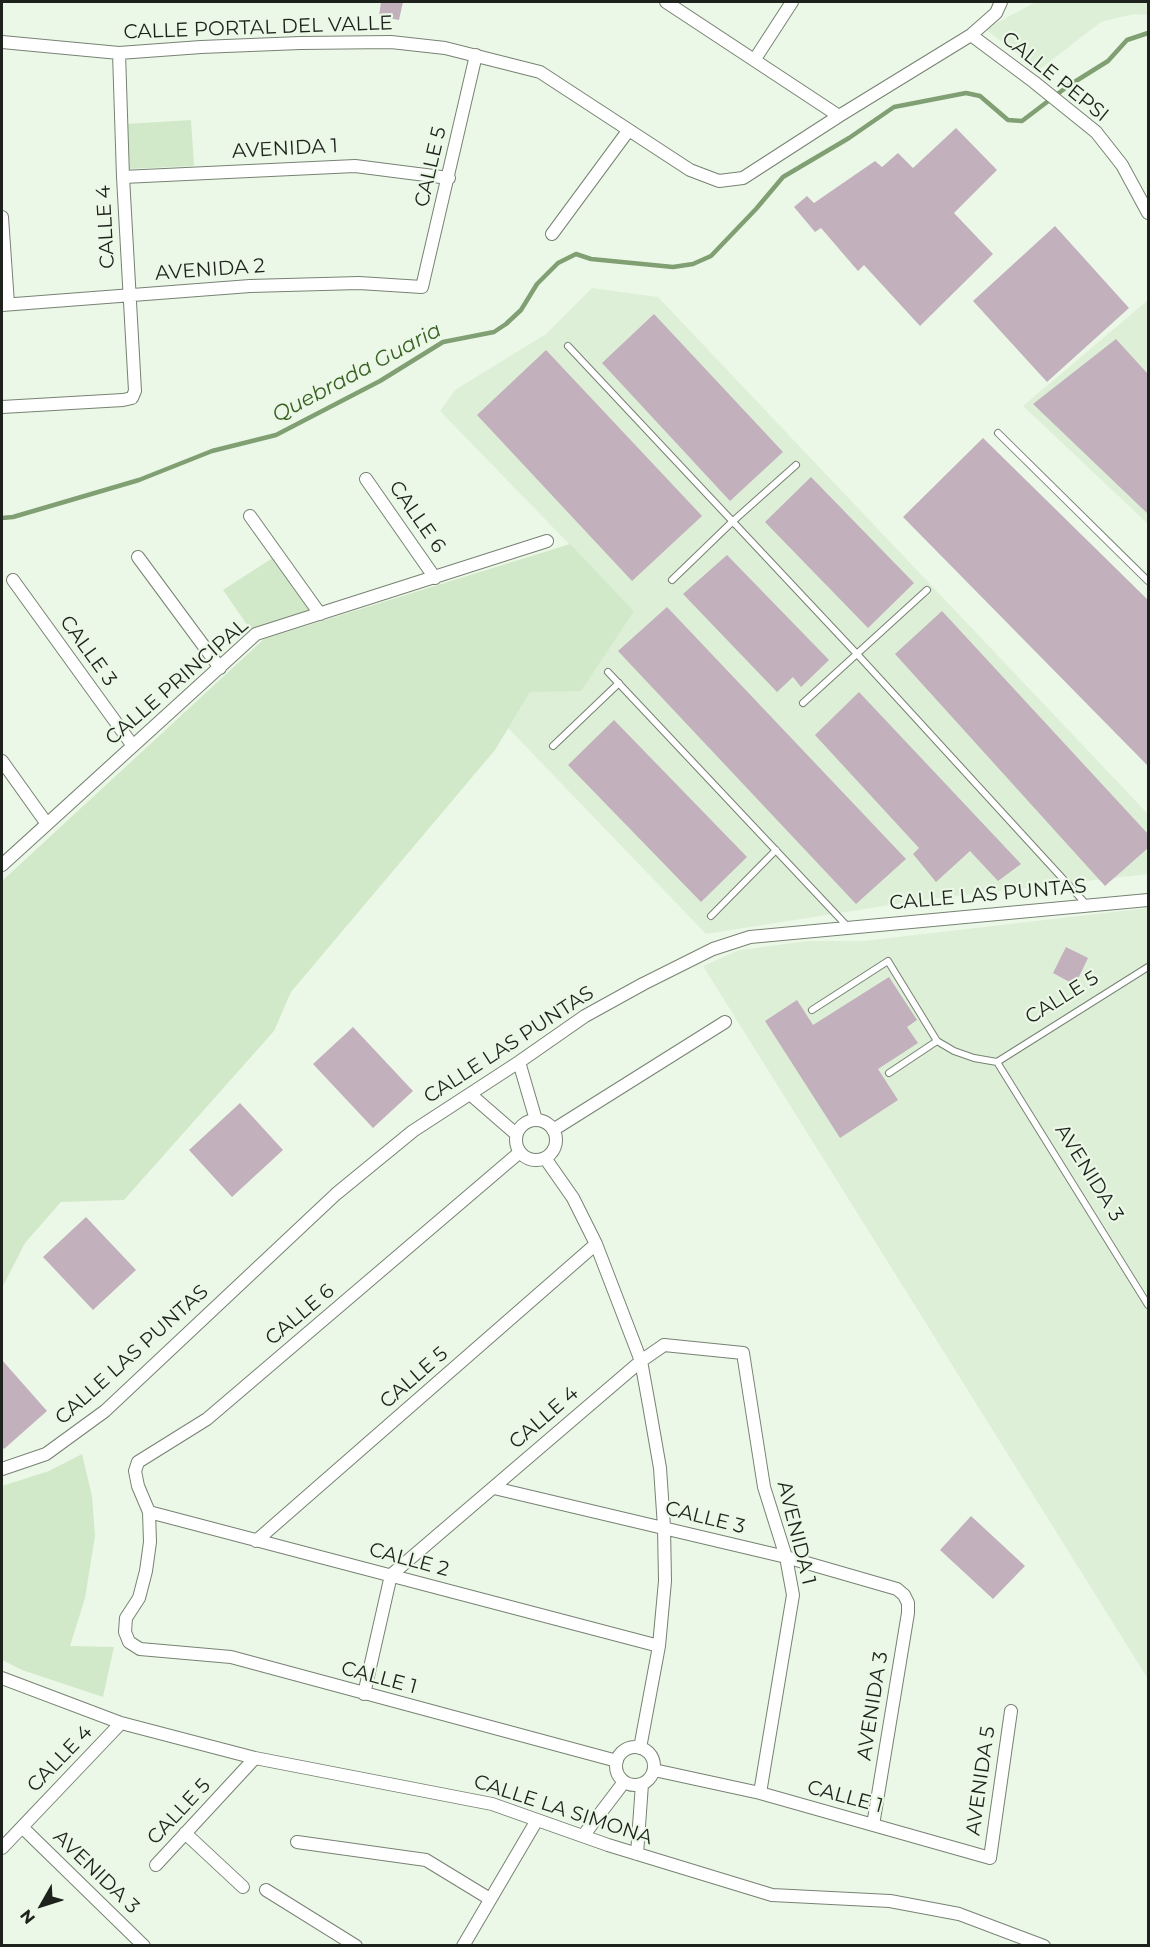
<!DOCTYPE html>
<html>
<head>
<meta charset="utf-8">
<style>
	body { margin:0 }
	#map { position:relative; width:1150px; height:1947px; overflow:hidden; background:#ecf8e7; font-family:Montserrat,sans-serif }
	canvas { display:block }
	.frame { position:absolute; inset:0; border:3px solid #1e221c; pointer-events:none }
	.north { position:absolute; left:12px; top:1875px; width:60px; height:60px; -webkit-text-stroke:4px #ecf8e7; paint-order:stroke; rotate:231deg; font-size:16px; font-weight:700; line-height:24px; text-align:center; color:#1e221c }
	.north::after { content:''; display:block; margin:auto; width:21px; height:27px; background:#1e221c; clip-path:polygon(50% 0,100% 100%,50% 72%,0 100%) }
</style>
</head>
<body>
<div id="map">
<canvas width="1150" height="1947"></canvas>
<div class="frame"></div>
<div class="north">N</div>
</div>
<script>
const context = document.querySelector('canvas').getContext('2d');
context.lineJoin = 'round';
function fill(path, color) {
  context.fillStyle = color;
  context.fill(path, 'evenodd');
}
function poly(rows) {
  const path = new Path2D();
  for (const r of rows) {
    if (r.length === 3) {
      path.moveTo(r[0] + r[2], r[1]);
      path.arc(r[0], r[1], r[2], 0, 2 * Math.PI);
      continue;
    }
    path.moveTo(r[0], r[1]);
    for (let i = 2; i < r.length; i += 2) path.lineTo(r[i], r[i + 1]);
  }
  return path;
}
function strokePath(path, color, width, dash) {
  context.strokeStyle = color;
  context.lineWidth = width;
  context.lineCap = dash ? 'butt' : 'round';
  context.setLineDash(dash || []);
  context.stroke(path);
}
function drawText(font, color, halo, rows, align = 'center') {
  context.font = font + ' Montserrat,sans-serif';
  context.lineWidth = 4.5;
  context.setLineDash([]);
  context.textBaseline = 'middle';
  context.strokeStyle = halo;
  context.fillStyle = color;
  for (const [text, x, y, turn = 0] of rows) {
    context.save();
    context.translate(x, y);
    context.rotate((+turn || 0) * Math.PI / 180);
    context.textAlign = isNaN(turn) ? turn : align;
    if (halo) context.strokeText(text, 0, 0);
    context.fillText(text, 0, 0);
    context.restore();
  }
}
fill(poly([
	[1036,2,1148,2,1148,15,1134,14,1101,22,1039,70,985,29],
	[592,288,658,297,1148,814,1148,874,922,900,706,934,508,728,530,692,634,611,440,411,455,390,546,334],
	[1148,300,1148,524,1023,406],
	[1148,908,1148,1679,703,966,739,950,808,941,863,941]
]), '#deefd7');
fill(poly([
	[191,120,194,166,128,169,125,124],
	[570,544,634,611,581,691,530,692,495,750,291,992,274,1031,124,1200,61,1202,25,1243,2,1288,2,881,264,639],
	[274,557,310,610,250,629,223,590],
	[82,1454,92,1496,95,1536,85,1598,70,1646,114,1647,103,1697,22,1670,2,1660,2,1486,49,1471]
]), '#d2e9c9');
strokePath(poly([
	[2,518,13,517,139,480,212,451,276,435,380,381,443,342,494,332,506,324,521,310,537,284,558,263,576,254,591,259,673,267,693,264,711,256,756,209,783,177,849,138,894,107,966,93,980,96,1008,120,1022,121,1068,86,1108,61,1127,40,1148,33]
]), '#809f73', 4.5);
fill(poly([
	[381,2,403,2,399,20,379,16],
	[956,128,997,170,954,213,993,254,920,326,864,265,858,271,821,228,815,232,794,207,807,196,814,203,875,161,882,167,898,153,913,168],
	[1055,226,1129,308,1047,382,973,301],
	[654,314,783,452,730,501,602,363],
	[1116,339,1147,373,1148,372,1148,514,1033,404],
	[546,350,702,516,632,581,477,415],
	[983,438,1148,600,1148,766,903,517],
	[811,477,914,583,868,628,765,522],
	[727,555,829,660,801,687,793,677,777,692,683,594],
	[667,607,906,859,856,904,618,651],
	[942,611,1148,834,1148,848,1105,886,895,654],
	[859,692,1021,864,998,881,970,851,936,882,913,854,919,848,815,735],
	[614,720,747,857,701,902,568,765],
	[1066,947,1088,958,1075,985,1053,973],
	[889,977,917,1020,907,1027,918,1043,878,1069,898,1100,840,1138,765,1021,797,1000,813,1025],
	[353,1027,413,1091,373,1128,313,1064],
	[240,1103,283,1150,232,1197,189,1150],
	[86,1217,136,1270,93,1310,43,1257],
	[2,1360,47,1411,4,1449,2,1446],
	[971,1516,1025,1566,993,1599,940,1550]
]), '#c2b0bd');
const service = poly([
	[568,346,857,654,1086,904],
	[998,433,1148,581],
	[672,580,732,522,796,465],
	[608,672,848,927],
	[803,703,927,590],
	[553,746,619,683],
	[711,916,776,850],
	[812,1010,888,961,937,1041],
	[997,1062,1148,1305],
	[997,1062,1148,967],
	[889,1073,937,1041,954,1051,974,1058,997,1062]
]);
const minor = poly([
	[666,2,839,116],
	[971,35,1034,82,1096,132,1122,165,1148,213],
	[2,42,119,53,201,47,300,43,391,42,445,48,540,72,690,170,719,181,743,178,839,116,971,35,996,13,1001,2],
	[755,59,792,2],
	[123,177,355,166,449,178],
	[2,217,8,304],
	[552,234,628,131],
	[2,305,250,286,359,283,422,287,476,55],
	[2,407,123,400,132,398,135,391,123,177,119,53],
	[366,479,435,578],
	[250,516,320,614],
	[138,557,220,668],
	[13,580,133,746],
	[2,761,47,824],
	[2,865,256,634,547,541],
	[519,1062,536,1120],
	[470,1094,516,1134],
	[536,1140,20],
	[553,1130,725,1022],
	[520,1152,207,1419,138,1462,135,1471,138,1486,149,1512,150,1542,146,1571,139,1598,126,1618,125,1632,129,1642,140,1649,231,1657,617,1761],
	[545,1158,573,1198,596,1244,641,1361,649,1405,660,1468,664,1527,665,1581,659,1646,640,1748],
	[2,1469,46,1454,105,1411,336,1194,413,1131,519,1062,585,1016,643,984,713,949,750,937,1148,900],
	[494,1488,786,1557,897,1589,904,1595,908,1603,908,1613,873,1825],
	[149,1512,659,1646],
	[256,1541,596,1244],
	[391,1575,641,1361,664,1345,743,1353,764,1487,786,1557,793,1595,760,1793],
	[2,1678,121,1723,255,1758,492,1804,608,1845,772,1895,890,1901,959,1914,1044,1946],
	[364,1694,391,1575],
	[635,1766,19],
	[654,1770,760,1793,990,1858,1011,1711],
	[22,1827,144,1946],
	[185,1833,243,1887],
	[583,1836,624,1782],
	[297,1842,426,1860,490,1899],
	[2,1848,121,1723],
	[637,1854,642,1784],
	[156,1865,255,1758],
	[266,1890,356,1946],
	[463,1946,537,1820]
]);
strokePath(service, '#778273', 8);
strokePath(minor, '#778273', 14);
strokePath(service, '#fff', 6);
strokePath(minor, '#fff', 12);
drawText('20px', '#1e221c', '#ecf8e7', [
	["CALLE PORTAL DEL VALLE",258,28,-2],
	["CALLE PEPSI",1055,77,39],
	["AVENIDA 1",285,149,-3],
	["CALLE 5",431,167,-77],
	["CALLE 4",106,227,-93],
	["AVENIDA 2",210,270,-4],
	["CALLE 6",417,517,55],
	["CALLE 3",88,651,54],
	["CALLE PRINCIPAL",177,682,-41],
	["CALLE LAS PUNTAS",988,895,-5],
	["CALLE 5",1062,998,-32],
	["CALLE LAS PUNTAS",509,1045,-33],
	["AVENIDA 3",1089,1173,58],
	["CALLE 6",300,1315,-40],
	["CALLE LAS PUNTAS",132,1355,-42],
	["CALLE 5",414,1378,-41],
	["CALLE 4",544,1418,-41],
	["CALLE 3",705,1518,14],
	["AVENIDA 1",796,1533,76],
	["CALLE 2",409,1560,15],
	["CALLE 1",379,1678,15],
	["AVENIDA 3",873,1706,-81],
	["CALLE 4",60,1759,-46],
	["AVENIDA 5",981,1781,-82],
	["CALLE 1",845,1797,15],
	["CALLE LA SIMONA",563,1810,18],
	["CALLE 5",179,1812,-47],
	["AVENIDA 3",96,1872,44]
]);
drawText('italic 21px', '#396124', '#ecf8e7', [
	["Quebrada Guaria",357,373,-28]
]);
</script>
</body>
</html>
